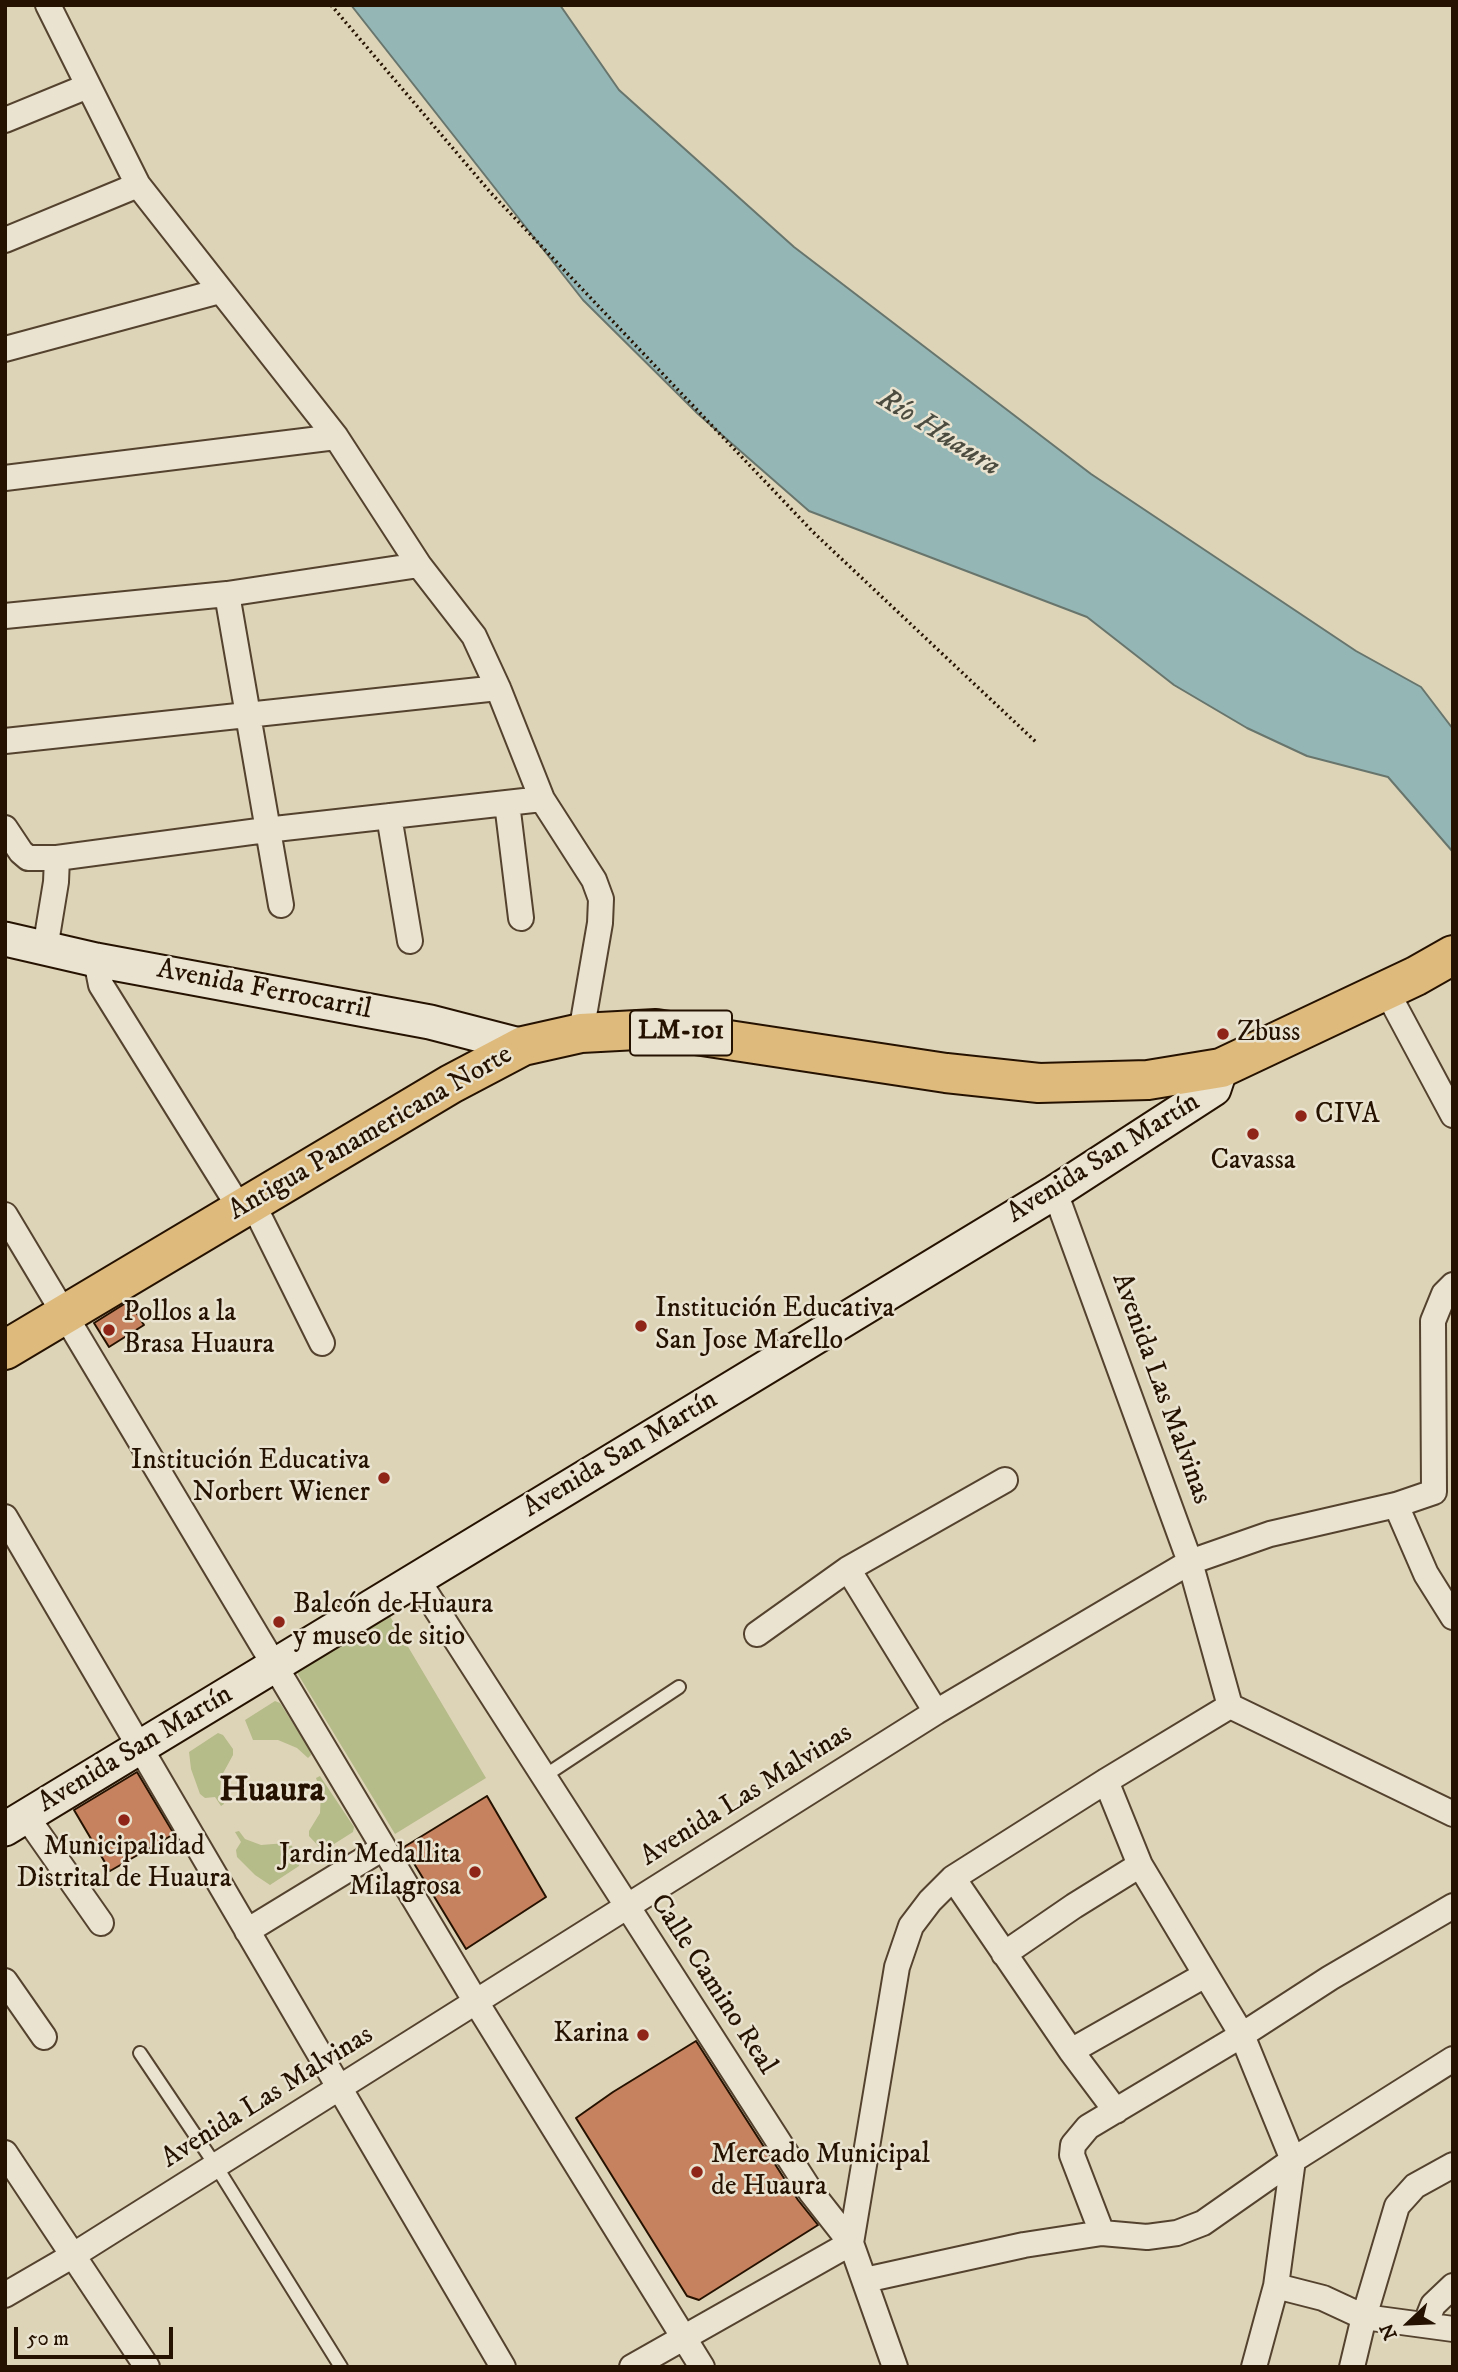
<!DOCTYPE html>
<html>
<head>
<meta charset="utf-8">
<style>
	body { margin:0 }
	#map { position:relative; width:1458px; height:2372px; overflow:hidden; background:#ddd4b7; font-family:"IM FELL DW Pica",serif }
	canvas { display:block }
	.frame { position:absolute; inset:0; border:7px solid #261200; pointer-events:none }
	.north { position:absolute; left:1374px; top:2288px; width:70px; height:70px; -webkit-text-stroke:5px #e9e3d0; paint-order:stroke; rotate:247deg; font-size:19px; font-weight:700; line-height:28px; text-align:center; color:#261200 }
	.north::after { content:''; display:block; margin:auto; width:24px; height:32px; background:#261200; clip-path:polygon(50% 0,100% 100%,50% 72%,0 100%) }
	.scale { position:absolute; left:14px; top:2327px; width:159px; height:32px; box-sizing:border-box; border:4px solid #261200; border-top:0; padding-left:9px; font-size:21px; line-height:24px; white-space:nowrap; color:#261200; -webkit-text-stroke:5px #e9e3d0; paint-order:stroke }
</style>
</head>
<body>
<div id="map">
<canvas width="1458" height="2372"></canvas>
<div class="frame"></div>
<div class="north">N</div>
<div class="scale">50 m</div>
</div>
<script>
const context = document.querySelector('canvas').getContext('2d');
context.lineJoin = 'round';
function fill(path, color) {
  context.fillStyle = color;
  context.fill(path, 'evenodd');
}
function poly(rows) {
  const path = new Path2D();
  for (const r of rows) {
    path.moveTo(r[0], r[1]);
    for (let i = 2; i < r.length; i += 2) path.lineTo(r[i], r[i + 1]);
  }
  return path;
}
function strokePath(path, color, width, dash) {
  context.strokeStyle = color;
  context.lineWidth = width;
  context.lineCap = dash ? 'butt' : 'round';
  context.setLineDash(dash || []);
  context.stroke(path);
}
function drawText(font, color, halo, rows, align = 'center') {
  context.font = font + ' "IM FELL DW Pica",serif';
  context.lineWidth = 5;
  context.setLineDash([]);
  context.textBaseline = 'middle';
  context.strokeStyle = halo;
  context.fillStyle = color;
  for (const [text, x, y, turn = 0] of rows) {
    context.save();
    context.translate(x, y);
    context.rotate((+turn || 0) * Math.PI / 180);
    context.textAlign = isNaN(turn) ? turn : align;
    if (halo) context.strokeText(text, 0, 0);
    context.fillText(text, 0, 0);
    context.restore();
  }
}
fill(poly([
	[388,1613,486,1778,395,1834,296,1671],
	[275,1701,280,1703,310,1750,311,1755,308,1758,297,1748,278,1740,253,1740,245,1720],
	[218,1733,223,1735,233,1749,233,1755,221,1777,220,1795,224,1804,221,1806,215,1797,205,1798,200,1794,191,1769,189,1752],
	[320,1776,354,1827,353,1832,323,1851,309,1836,309,1831,320,1813,321,1792,316,1778],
	[239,1831,245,1839,261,1845,286,1843,292,1846,300,1861,299,1866,270,1885,255,1875,237,1857,236,1850,241,1842,235,1832]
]), '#b6bb8a');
const water = poly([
	[351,5,560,5,619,90,794,247,1091,474,1356,651,1421,687,1453,729,1453,852,1388,777,1307,756,1247,728,1174,685,1087,617,809,511,698,414,583,300,351,5]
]);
fill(water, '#94b7b6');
strokePath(water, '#68756d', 2);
const building = poly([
	[129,1301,144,1325,109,1347,94,1323,129,1301],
	[137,1772,174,1834,110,1871,74,1810,137,1772],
	[487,1796,546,1897,466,1949,404,1847,487,1796],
	[696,2041,798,2200,818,2225,699,2300,687,2296,576,2118,613,2092,696,2041]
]);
fill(building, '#c6825e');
strokePath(building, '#261200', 2);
const lane = poly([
	[543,1777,679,1687],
	[140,2053,216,2166,341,2367]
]);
const street = poly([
	[48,5,138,185,336,437,419,565,474,636,498,688,542,799,594,880,601,899,600,923,581,1033],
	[5,120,88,86],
	[5,240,138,185],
	[5,349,220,291],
	[5,478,336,437],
	[227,594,281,905],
	[5,616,227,594,419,565],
	[5,741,498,688],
	[507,803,521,918],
	[389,816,410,941],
	[5,828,21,852,28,858,57,858,266,830,542,799],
	[45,949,56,882,57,858],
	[96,960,101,985,241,1210],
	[1386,990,1453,1115],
	[253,1204,322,1343],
	[5,1215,476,2002,702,2367],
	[1396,1505,1426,1574,1453,1617],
	[5,1517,503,2367],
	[848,1569,936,1712],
	[417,1579,811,2192,851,2243,632,2367],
	[757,1634,848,1569,1005,1480],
	[1230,1706,1453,1814],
	[1106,1781,1140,1865,1242,2035,1293,2160,1276,2286,1254,2367],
	[26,1816,101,1923],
	[953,1878,1071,2051,1116,2111],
	[247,1931,383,1848],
	[1004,1954,1074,1906,1140,1865],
	[5,1981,44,2037],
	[1071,2051,1205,1975],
	[5,2153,147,2367],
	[1102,2233,1072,2155,1073,2145,1088,2127,1242,2035,1330,1978,1453,1906],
	[865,2280,1024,2245,1102,2233,1147,2237,1177,2233,1203,2223,1293,2160,1453,2059],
	[1276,2286,1323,2298,1364,2317,1453,2329],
	[5,2295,72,2256,936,1712,1190,1562,1055,1192],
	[1425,2325,1433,2305,1453,2286],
	[895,2367,851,2243,897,1967,911,1926,930,1901,953,1878,1106,1781,1230,1706,1190,1562,1270,1534,1396,1505,1434,1492,1433,1321,1444,1294,1453,1285],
	[1352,2367,1364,2317,1397,2206,1415,2186,1453,2165]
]);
const secondary = poly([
	[5,939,96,960,430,1022,523,1046],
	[5,1829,1055,1192,1214,1089,1221,1068]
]);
const primary = poly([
	[5,1350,451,1084,523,1046,581,1033,656,1029,946,1073,1039,1083,1148,1080,1221,1068,1416,976,1453,955]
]);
strokePath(lane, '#54422e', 16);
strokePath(street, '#54422e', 28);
strokePath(secondary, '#261200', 37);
strokePath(primary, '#261200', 42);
strokePath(poly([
	[331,5,490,192,813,532,1037,743]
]), '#261200', 3.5, [2, 3.5]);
strokePath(lane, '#e9e3d0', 12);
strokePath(street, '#e9e3d0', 24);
strokePath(secondary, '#e9e3d0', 33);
strokePath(primary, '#deba7c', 38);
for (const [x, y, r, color] of [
	[1223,1034,7,"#8f2418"],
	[1301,1116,7,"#8f2418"],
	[1253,1134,7,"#8f2418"],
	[641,1326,7,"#8f2418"],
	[109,1330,7,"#8f2418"],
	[384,1478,7,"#8f2418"],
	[279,1622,7,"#8f2418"],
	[124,1820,7,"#8f2418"],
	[475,1872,7,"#8f2418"],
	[643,2035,7,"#8f2418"],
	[697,2172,7,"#8f2418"]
]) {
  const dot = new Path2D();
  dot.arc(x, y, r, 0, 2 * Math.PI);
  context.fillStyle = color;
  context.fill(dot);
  strokePath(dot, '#e9e3d0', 2.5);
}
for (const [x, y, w] of [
	[681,1033,102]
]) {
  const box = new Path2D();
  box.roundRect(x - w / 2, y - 22.5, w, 45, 5);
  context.fillStyle = '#e9e3d0';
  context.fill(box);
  strokePath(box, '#261200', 2);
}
drawText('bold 26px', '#261200', null, [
	["LM-101",681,1033]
]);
drawText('28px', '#261200', '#e9e3d0', [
	["Avenida Ferrocarril",264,991,11],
	["Antigua Panamericana Norte",371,1134,-30],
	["Avenida San Martín",1104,1159,-32],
	["Avenida Las Malvinas",1160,1389,70],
	["Avenida San Martín",621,1455,-31],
	["Avenida San Martín",136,1750,-31],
	["Avenida Las Malvinas",747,1796,-32],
	["Calle Camino Real",712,1985,57],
	["Avenida Las Malvinas",268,2098,-32]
]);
drawText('28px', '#261200', '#e9e3d0', [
	["Zbuss",1237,1034],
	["CIVA",1315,1116],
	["Cavassa",1253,1162,"center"],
	["Institución Educativa",655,1310],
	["San Jose Marello",655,1342],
	["Pollos a la",123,1314],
	["Brasa Huaura",123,1346],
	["Institución Educativa",370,1462,"right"],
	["Norbert Wiener",370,1494,"right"],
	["Balcón de Huaura",293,1606],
	["y museo de sitio",293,1638],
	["Municipalidad",124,1848,"center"],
	["Distrital de Huaura",124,1880,"center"],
	["Jardin Medallita",461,1856,"right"],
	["Milagrosa",461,1888,"right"],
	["Karina",629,2035,"right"],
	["Mercado Municipal",711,2156],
	["de Huaura",711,2188]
], 'left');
drawText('italic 30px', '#4c4c40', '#e9e3d0', [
	["Río Huaura",938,434,32]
]);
drawText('bold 35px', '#261200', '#e9e3d0', [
	["Huaura",272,1793]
]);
</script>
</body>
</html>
